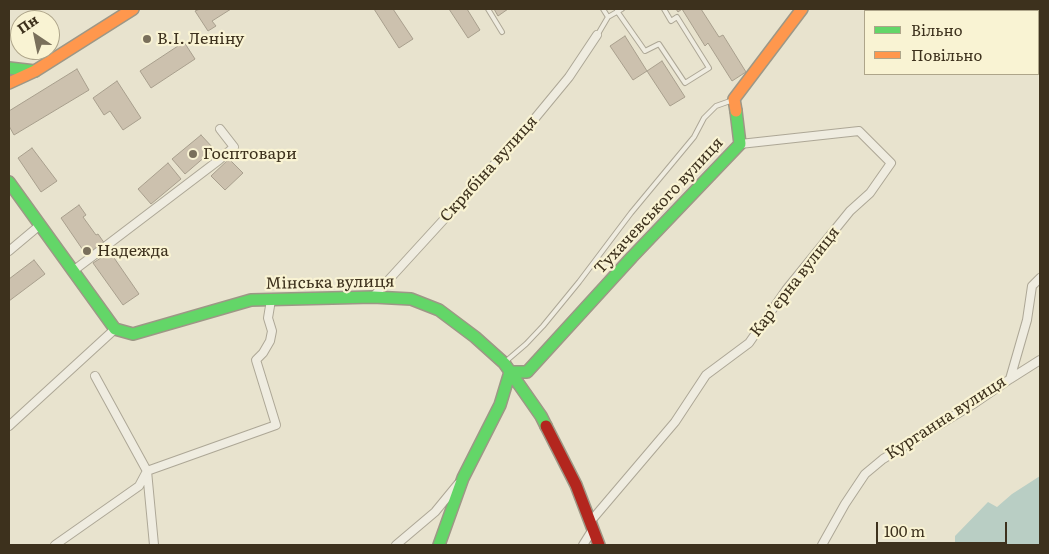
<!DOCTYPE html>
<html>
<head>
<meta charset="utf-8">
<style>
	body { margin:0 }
	#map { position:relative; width:1049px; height:554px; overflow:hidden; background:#e8e3ce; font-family:Literata,serif }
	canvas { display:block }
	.frame { position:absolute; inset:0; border:10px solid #3d311d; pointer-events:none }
	.legend { position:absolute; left:864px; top:10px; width:175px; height:65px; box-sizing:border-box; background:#f9f3d3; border:1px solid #aea58a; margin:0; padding:6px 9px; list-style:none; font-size:15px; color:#3d311d }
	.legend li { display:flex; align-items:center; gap:10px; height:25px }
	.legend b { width:25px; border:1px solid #aea58a }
	.north { position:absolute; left:10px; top:10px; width:50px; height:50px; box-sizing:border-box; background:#f9f3d3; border:1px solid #aea58a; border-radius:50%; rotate:326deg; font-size:14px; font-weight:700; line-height:20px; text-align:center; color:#3d311d }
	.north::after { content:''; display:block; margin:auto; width:18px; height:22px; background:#796f5b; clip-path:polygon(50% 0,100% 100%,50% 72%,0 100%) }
	.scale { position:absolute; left:876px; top:522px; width:131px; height:22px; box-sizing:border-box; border:2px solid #3d311d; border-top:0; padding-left:6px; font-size:15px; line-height:18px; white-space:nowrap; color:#3d311d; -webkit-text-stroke:4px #f9f3d3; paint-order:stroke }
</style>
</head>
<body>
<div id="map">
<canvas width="1049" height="554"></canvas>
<div class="frame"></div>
<ul class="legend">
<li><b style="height:6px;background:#63d668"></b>Вільно</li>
<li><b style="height:6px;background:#ff974d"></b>Повільно</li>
</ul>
<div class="north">Пн</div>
<div class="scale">100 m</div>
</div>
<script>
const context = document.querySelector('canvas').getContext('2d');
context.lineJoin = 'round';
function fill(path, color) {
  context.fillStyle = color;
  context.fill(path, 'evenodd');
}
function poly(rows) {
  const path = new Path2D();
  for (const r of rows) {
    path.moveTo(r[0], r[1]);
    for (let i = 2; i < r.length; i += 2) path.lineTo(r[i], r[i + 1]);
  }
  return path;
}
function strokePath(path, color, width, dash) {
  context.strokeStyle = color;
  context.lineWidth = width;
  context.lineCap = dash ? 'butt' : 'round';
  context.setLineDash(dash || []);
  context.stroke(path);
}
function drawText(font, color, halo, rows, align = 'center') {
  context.font = font + ' Literata,serif';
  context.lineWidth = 4.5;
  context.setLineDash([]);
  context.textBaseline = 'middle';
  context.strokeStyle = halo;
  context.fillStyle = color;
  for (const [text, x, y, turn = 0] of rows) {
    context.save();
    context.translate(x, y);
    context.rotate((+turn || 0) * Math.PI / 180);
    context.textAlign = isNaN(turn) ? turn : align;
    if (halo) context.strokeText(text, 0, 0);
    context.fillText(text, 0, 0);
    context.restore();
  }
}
fill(poly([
	[1040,476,1040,545,947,545,955,542,955,536,988,502,997,507,1012,494]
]), '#b9cec4');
const building = poly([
	[200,9,231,9,212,21,216,26,208,31,195,11,200,9],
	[374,9,393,9,413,39,399,48,374,9],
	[449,9,467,9,480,30,468,38,449,9],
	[494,9,508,9,498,16,494,9],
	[676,9,701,9,719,37,723,35,746,72,732,81,708,43,705,46,682,9,678,12,676,9],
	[33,11,39,20,20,20,20,26,17,20,33,11],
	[625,36,647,71,633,80,610,46,625,36],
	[50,39,55,48,40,57,35,50,50,50,50,39],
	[184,42,195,59,151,88,140,71,184,42],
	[662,61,685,97,670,106,647,71,662,61],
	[77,69,89,90,14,135,9,126,9,111,77,69],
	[117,81,141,118,123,130,110,111,104,115,93,98,117,81],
	[201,135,214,149,185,174,172,159,201,135],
	[32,148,57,181,41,192,18,158,32,148],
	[229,159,243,173,225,190,211,176,229,159],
	[168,163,181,179,151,204,138,189,168,163],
	[79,205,86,215,83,217,96,235,98,234,105,244,87,256,61,218,79,205],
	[110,252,139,294,123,305,93,263,110,252],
	[34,260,45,274,9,301,9,279,34,260]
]);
fill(building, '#ccc1ae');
strokePath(building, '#a89f8d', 1);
const lane = poly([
	[488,9,502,32],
	[617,11,645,51,659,44,685,83,709,68,677,17,671,21,664,9],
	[608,17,622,9],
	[598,34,608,17,603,9],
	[505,362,526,344,543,326,579,282,631,213,694,137,704,118,716,106,733,100]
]);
const street = poly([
	[9,251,40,225],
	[73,271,219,160,234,147,220,129],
	[373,297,522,134,569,77,597,35],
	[95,376,147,471,154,545],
	[1010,379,1040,360],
	[9,426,115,329],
	[590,522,675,422,706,375,749,343,786,290,850,211,870,193,891,163,859,131,740,144],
	[55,545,139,486,147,471,276,425,256,360,263,353,270,341,272,331,268,318,271,300],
	[396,545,435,512,458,484],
	[583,545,593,529],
	[822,545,845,504,865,474,883,459,975,403,1010,379,1027,320,1032,286,1040,278]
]);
const fast = poly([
	[9,68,35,71],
	[9,182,115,329,133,334,251,300,373,297,411,299,439,310,475,337,504,363,541,416,546,426],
	[439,545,463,478,500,405,510,372,527,372,632,257,740,144,736,111]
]);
const slow = poly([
	[9,83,35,71,133,9],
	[736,111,734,99,802,9]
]);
const jam = poly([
	[546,426,576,485,599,545]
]);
strokePath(lane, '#ada796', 6);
strokePath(street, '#ada796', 10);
strokePath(fast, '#9d9786', 14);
strokePath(slow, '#9d9786', 14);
strokePath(jam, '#9d9786', 14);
strokePath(lane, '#efece0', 4);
strokePath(street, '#efece0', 8);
strokePath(fast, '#63d668', 11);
strokePath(slow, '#ff974d', 11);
strokePath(jam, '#b3261e', 11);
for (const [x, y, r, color] of [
	[147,39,5,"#796f5b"],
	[193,154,5,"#796f5b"],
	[87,251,5,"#796f5b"]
]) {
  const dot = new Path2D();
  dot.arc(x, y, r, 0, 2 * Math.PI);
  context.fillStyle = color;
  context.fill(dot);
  strokePath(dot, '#f9f3d3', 2);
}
drawText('16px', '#3d311d', '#f9f3d3', [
	["В.І. Леніну",157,39],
	["Госптовари",203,154],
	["Надежда",97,251]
], 'left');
drawText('16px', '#3d311d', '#f9f3d3', [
	["Скрябіна вулиця",489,169,-48],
	["Тухачевського вулиця",659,206,-47],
	["Кар’єрна вулиця",795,282,-52],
	["Мінська вулиця",330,283,-1],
	["Курганна вулиця",946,418,-33]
]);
</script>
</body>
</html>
